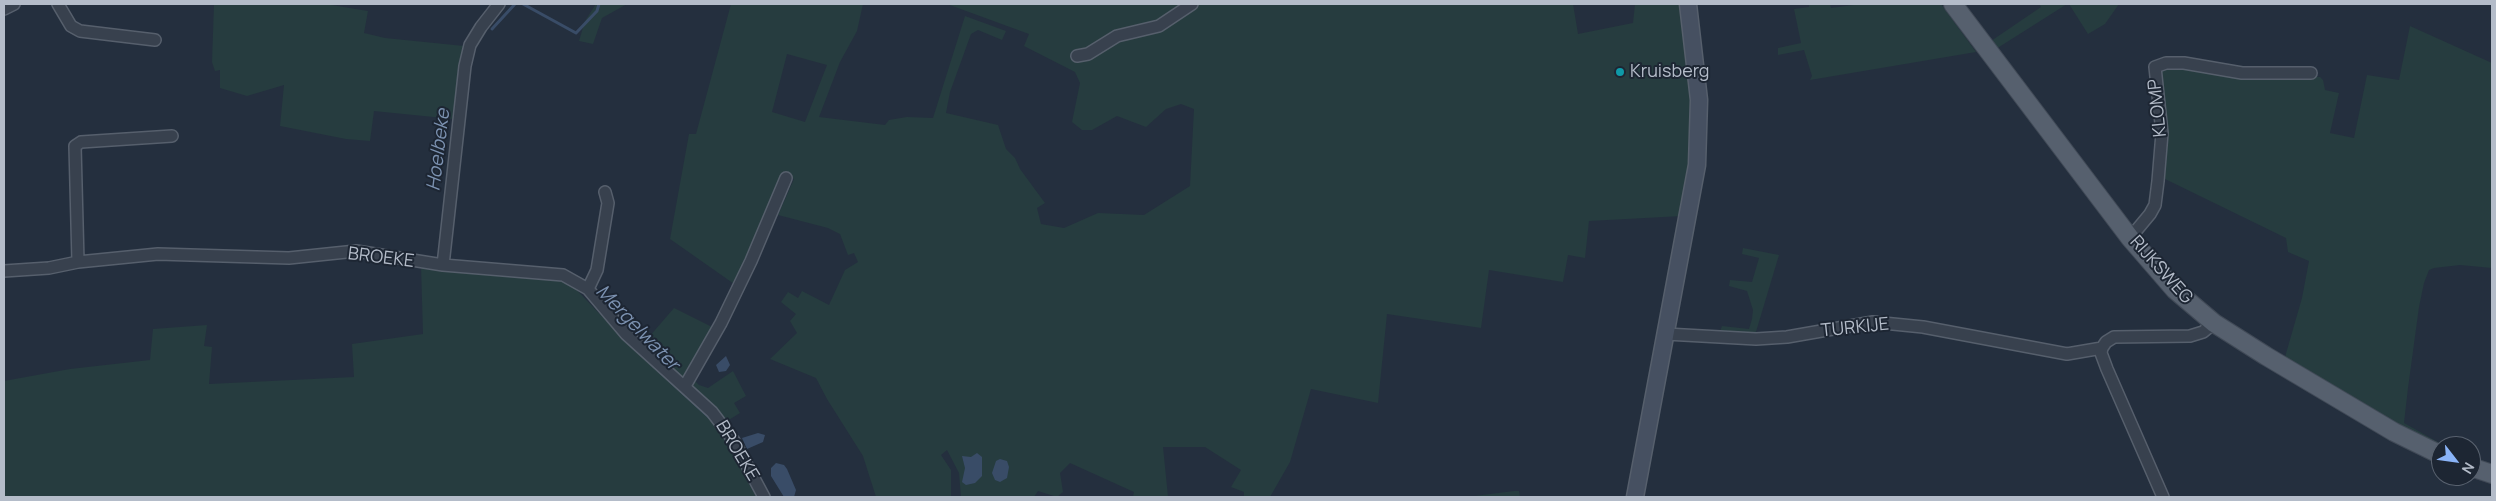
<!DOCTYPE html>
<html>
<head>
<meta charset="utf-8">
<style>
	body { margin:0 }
	#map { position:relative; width:2496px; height:501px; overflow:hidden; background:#242f3e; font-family:Manrope,sans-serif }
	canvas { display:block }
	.frame { position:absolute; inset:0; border:5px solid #b4bcc9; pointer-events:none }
	.north { position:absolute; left:2431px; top:436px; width:50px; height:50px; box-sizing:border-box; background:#1d2633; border:1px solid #59626f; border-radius:50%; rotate:120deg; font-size:14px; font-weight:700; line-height:20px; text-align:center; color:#b4bcc9 }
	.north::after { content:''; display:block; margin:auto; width:18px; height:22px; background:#8ab4f8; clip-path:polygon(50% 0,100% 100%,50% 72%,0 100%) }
</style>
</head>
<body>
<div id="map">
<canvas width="2496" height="501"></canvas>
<div class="frame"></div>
<div class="north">N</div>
</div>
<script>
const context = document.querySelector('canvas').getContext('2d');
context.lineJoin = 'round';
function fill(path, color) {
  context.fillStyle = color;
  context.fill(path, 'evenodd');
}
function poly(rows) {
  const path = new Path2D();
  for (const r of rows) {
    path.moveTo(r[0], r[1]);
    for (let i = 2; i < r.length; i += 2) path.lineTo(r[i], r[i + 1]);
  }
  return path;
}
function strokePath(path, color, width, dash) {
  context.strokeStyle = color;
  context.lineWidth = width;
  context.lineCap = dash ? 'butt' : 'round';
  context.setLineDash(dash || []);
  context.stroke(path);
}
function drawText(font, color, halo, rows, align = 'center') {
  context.font = font + ' Manrope,sans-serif';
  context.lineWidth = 4;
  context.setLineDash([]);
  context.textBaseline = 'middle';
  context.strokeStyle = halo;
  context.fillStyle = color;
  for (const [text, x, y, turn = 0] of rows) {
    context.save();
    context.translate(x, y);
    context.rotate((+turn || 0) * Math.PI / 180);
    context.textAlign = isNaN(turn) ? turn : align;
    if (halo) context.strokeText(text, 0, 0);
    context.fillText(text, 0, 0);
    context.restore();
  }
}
fill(poly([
	[214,4,325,4,368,11,364,33,385,38,464,46,454,119,374,111,370,141,346,139,280,126,284,85,247,96,220,88,220,70,215,71,212,62],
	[596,4,627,4,602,18,593,44,579,41,585,21],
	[731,4,863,4,857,31,840,62,819,117,885,125,889,120,907,117,933,118,965,16,1006,31,1002,40,978,30,971,34,950,92,946,113,998,125,1006,149,1015,158,1020,169,1045,203,1037,208,1041,224,1064,228,1098,213,1144,215,1190,186,1194,109,1181,104,1166,109,1146,127,1117,116,1092,130,1082,130,1072,122,1080,83,1075,72,1024,46,1029,34,947,4,1573,4,1578,34,1633,23,1635,4,1682,4,1692,105,1693,152,1682,216,1589,221,1585,258,1568,255,1563,282,1489,270,1481,328,1387,314,1378,403,1311,389,1290,462,1270,497,1244,497,1244,492,1231,487,1241,470,1205,447,1163,447,1168,497,1133,497,1134,492,1070,463,1060,473,1063,492,1057,497,1038,491,1034,497,961,497,959,473,947,450,941,455,951,470,951,497,876,497,863,456,827,399,816,378,770,359,797,333,790,321,796,314,781,302,788,292,798,298,802,291,829,305,845,270,858,262,854,253,848,255,840,234,828,228,778,215,794,179,785,175,737,286,670,239,689,134,696,134],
	[787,54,827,65,805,122,772,112],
	[1809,4,1830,4,1831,8,1861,4,1941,4,1976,52,1810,80,1812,76,1804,50,1778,55,1778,48,1801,43,1794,9,1809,7],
	[2039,4,2067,4,1996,49,1991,41,2041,7],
	[2069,4,2119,4,2105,24,2088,34],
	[2410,26,2492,63,2492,268,2460,265,2434,268,2429,270,2424,283,2419,307,2408,388,2404,423,2445,446,2441,446,2386,419,2285,357,2302,298,2309,261,2288,252,2286,238,2163,178,2159,68,2162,67,2320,77,2323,80,2325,90,2339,93,2330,133,2354,138,2367,75,2399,80],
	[1743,248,1779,255,1755,335,1719,334,1722,326,1749,329,1752,319,1753,310,1747,291,1729,286,1730,280,1752,282,1759,258,1742,254],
	[421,266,558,278,571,284,636,352,674,308,716,329,689,375,699,385,708,388,733,371,746,396,734,403,740,413,727,421,719,413,712,421,732,451,756,497,4,497,4,381,70,369,150,360,153,329,207,325,204,346,212,347,209,384,354,377,352,344,423,334],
	[1519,491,1520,497,1467,497,1514,491]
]), '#263c3f');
fill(poly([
	[726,356,730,365,726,371,719,372,716,365],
	[758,433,765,435,763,442,747,449,742,438],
	[977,453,982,457,982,476,975,483,966,485,962,482,965,468,962,456,971,457],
	[1000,459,1007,461,1009,467,1007,478,1000,482,995,480,992,473,996,461],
	[776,463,784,465,787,469,796,490,794,497,784,497,771,476,771,468]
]), '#394c67');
strokePath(poly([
	[523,4,576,33,597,11,599,4],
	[492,29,515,4],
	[647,360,710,418]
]), '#394c67', 3);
const minor = poly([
	[58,4,71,26,80,31,155,40],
	[4,9,14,4],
	[1077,56,1088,54,1117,36,1159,26,1192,4],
	[2130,238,2150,214,2155,205,2158,181,2162,133,2155,67,2166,63,2184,63,2242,73,2311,73],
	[78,262,75,146,81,142,172,136],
	[443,265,465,66,470,45,481,27,499,4],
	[4,271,49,268,78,262,158,254,289,258,356,251,443,265,563,275,588,289,626,334,712,412,734,441,764,497],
	[588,289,597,270,608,203,605,192],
	[1666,334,1756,339,1787,337,1873,322,1923,327,2067,354,2102,348],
	[685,386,721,323,751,261,786,178],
	[2163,497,2107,369,2101,353,2102,348,2106,342,2114,337,2190,336,2203,332,2214,323]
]);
const secondary = poly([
	[1635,497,1697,165,1699,100,1688,4]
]);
const primary = poly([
	[1953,4,2130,238,2175,290,2214,323,2266,356,2394,432,2441,455],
	[2471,467,2492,474]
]);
strokePath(minor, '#565f6c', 14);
strokePath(secondary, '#565f6c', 19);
strokePath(primary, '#414a57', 20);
strokePath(minor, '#38414e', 11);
strokePath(secondary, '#465061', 16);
strokePath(primary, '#56606e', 18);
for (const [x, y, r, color] of [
	[1620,72,5,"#0f9aa8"]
]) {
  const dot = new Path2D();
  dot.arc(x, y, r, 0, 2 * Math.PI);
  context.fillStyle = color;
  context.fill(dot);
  strokePath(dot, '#1d2633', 2);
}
drawText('18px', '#b4bcc9', '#1d2633', [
	["Kruisberg",1630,72]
], 'left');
drawText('18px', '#b4bcc9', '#1d2633', [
	["KLOMP",2158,108,-96],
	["BROEKE",381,258,7],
	["RIJKSWEG",2161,270,48],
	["TURKIJE",1855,328,-6],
	["BROEKE",737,451,59]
]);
drawText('italic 19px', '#7c92b1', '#1d2633', [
	["Hoelbeke",439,150,-83],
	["Mergelwater",637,328,46]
]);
</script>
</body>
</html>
